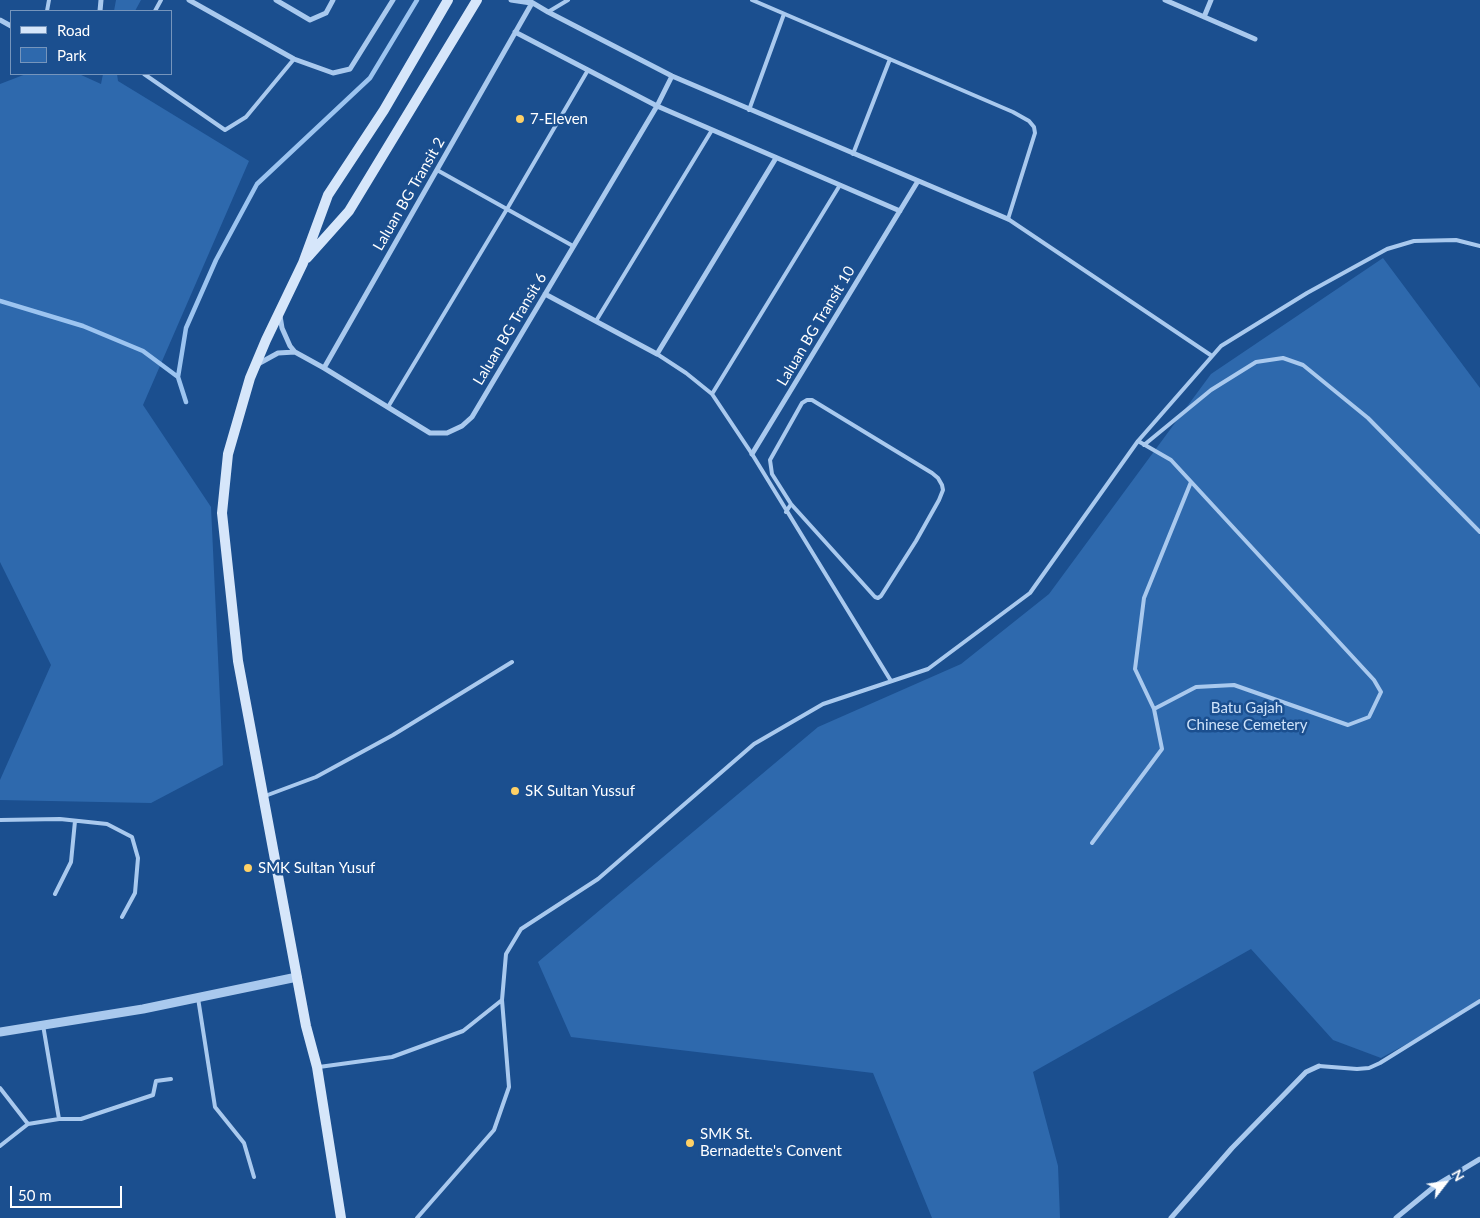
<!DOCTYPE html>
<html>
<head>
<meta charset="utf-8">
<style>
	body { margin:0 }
	#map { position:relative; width:1480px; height:1218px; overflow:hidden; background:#1b4f8f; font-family:Lato,sans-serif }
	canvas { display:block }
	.legend { position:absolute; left:10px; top:10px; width:162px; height:65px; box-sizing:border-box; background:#1b4f8f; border:1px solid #7695bc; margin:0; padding:6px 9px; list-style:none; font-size:15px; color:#fff }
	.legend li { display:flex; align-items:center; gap:10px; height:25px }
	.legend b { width:25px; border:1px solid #7695bc }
	.north { position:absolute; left:1420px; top:1158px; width:50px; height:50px; -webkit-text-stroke:4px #1b4f8f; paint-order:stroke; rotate:60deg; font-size:14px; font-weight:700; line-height:20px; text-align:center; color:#fff }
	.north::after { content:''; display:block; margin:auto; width:18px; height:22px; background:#fff; clip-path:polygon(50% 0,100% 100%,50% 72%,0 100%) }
	.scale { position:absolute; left:10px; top:1186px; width:112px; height:22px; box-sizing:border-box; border:2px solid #fff; border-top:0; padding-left:6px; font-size:15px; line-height:18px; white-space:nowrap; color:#fff; -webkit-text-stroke:4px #1b4f8f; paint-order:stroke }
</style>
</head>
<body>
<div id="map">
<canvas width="1480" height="1218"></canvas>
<ul class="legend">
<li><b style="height:6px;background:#d6e6fa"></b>Road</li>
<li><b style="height:14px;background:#2e69ad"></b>Park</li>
</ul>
<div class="north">N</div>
<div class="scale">50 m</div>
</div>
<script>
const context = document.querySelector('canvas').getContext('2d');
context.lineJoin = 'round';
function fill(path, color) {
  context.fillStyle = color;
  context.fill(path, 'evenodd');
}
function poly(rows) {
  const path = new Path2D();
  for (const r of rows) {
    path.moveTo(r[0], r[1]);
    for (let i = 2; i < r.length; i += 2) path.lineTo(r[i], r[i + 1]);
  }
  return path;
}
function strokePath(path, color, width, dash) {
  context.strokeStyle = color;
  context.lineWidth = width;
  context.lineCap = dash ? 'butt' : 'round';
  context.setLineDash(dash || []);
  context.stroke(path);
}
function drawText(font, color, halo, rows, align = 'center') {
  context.font = font + ' Lato,sans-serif';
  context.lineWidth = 5;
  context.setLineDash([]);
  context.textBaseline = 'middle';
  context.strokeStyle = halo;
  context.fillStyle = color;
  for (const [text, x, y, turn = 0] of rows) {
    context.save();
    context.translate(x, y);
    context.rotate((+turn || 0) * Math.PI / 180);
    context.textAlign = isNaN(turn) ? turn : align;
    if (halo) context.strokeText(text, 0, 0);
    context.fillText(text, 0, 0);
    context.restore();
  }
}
fill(poly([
	[116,0,141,0,135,11,114,11],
	[26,74,79,74,101,84,103,74,117,74,118,81,249,161,143,405,211,507,223,765,151,803,0,800,0,780,51,665,0,562,0,84],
	[1383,258,1480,388,1480,1004,1381,1058,1333,1040,1251,949,1033,1072,1058,1166,1060,1218,932,1218,873,1073,571,1037,538,962,818,727,961,664,1049,594,1211,374]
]), '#2e69ad');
strokePath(poly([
	[0,301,83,326,143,351,178,377,186,402],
	[178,377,186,328,216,260,257,184,370,78,417,0]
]), '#9cc4f0', 4.5);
strokePath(poly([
	[752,0,1013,112,1029,121,1034,127,1035,133,1008,219,1212,356],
	[47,11,49,0],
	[155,11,161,0],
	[548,12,568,0],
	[144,74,225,130,246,117,294,59],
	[749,110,784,14],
	[853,154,890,59],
	[437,170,573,246],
	[596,321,712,130],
	[657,354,686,373,712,394,752,454,891,681],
	[712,394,840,185],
	[388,407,507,209,588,70],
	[1138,441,1171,460,1374,680,1381,692,1369,717,1348,725,1234,685,1196,687,1154,709,1135,669,1144,598,1191,482],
	[1144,445,1211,390,1256,362,1283,358,1303,365,1368,418,1480,532],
	[786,512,791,504,875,597,878,598,881,596,916,541,939,500,943,490,942,485,938,478,932,473,812,400,807,400,802,403,770,460,772,474,791,504],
	[265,796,316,777,393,735,512,662],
	[0,820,60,819,107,824,132,837,138,858,135,893,122,917],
	[1092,843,1162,749,1154,709],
	[55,894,71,862,75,821],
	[198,998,215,1107,244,1143,254,1177],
	[43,1025,59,1119],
	[1319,1066,1357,1069,1369,1068,1380,1063,1480,1001],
	[319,1067,392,1057,463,1031,502,1000,506,954,521,929,598,879,754,744,823,704,928,669,1030,593,1138,441,1221,346,1307,293,1387,249,1414,241,1456,240,1480,246],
	[0,1088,28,1124],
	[0,1146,28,1124,59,1119,81,1119,153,1095,156,1081,171,1079],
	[417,1218,494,1130,509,1087,502,1000]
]), '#a9c9ee', 4);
strokePath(poly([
	[189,0,294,59,333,73,350,69,393,0],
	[276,0,310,20,326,13,333,0],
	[511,0,531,3],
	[528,0,548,12,672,76,1008,219],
	[1165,0,1255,39],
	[100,11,101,0],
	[1204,17,1211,0],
	[0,20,11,26],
	[515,32,657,106,900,211],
	[545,294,657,354,776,158],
	[280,316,282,328,290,346,295,352,324,368,430,433,447,433,462,426,472,417,657,106,672,76],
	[258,364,278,353,295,352],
	[324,368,532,3],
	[752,454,918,181],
	[1171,1218,1232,1148,1306,1072,1319,1066],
	[1396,1218,1435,1186,1480,1159]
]), '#a9c9ee', 5);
strokePath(poly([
	[0,1032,143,1009,297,977]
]), '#a9c9ee', 9);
strokePath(poly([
	[307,258,349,211,477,0],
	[341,1218,317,1067,306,1026,238,661,222,513,228,454,250,378,266,340,303,263,328,195,384,110,448,0]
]), '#d6e6fa', 10);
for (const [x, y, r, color] of [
	[520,119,5,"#ffd166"],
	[515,791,5,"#ffd166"],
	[248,868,5,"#ffd166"],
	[690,1143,5,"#ffd166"]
]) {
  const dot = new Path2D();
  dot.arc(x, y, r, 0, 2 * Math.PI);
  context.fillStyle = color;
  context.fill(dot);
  strokePath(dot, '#1b4f8f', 2);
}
drawText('15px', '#fff', '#1b4f8f', [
	["7-Eleven",530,119],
	["SK Sultan Yussuf",525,791],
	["SMK Sultan Yusuf",258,868],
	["SMK St.",700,1134],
	["Bernadette's Convent",700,1151]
], 'left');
drawText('15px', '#fff', '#1b4f8f', [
	["Laluan BG Transit 2",409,194,-60],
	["Laluan BG Transit 10",816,326,-59],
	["Laluan BG Transit 6",510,329,-59]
]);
drawText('15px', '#cfe3fa', '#1b4f8f', [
	["Batu Gajah",1247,708],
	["Chinese Cemetery",1247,725]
]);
</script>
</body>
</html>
